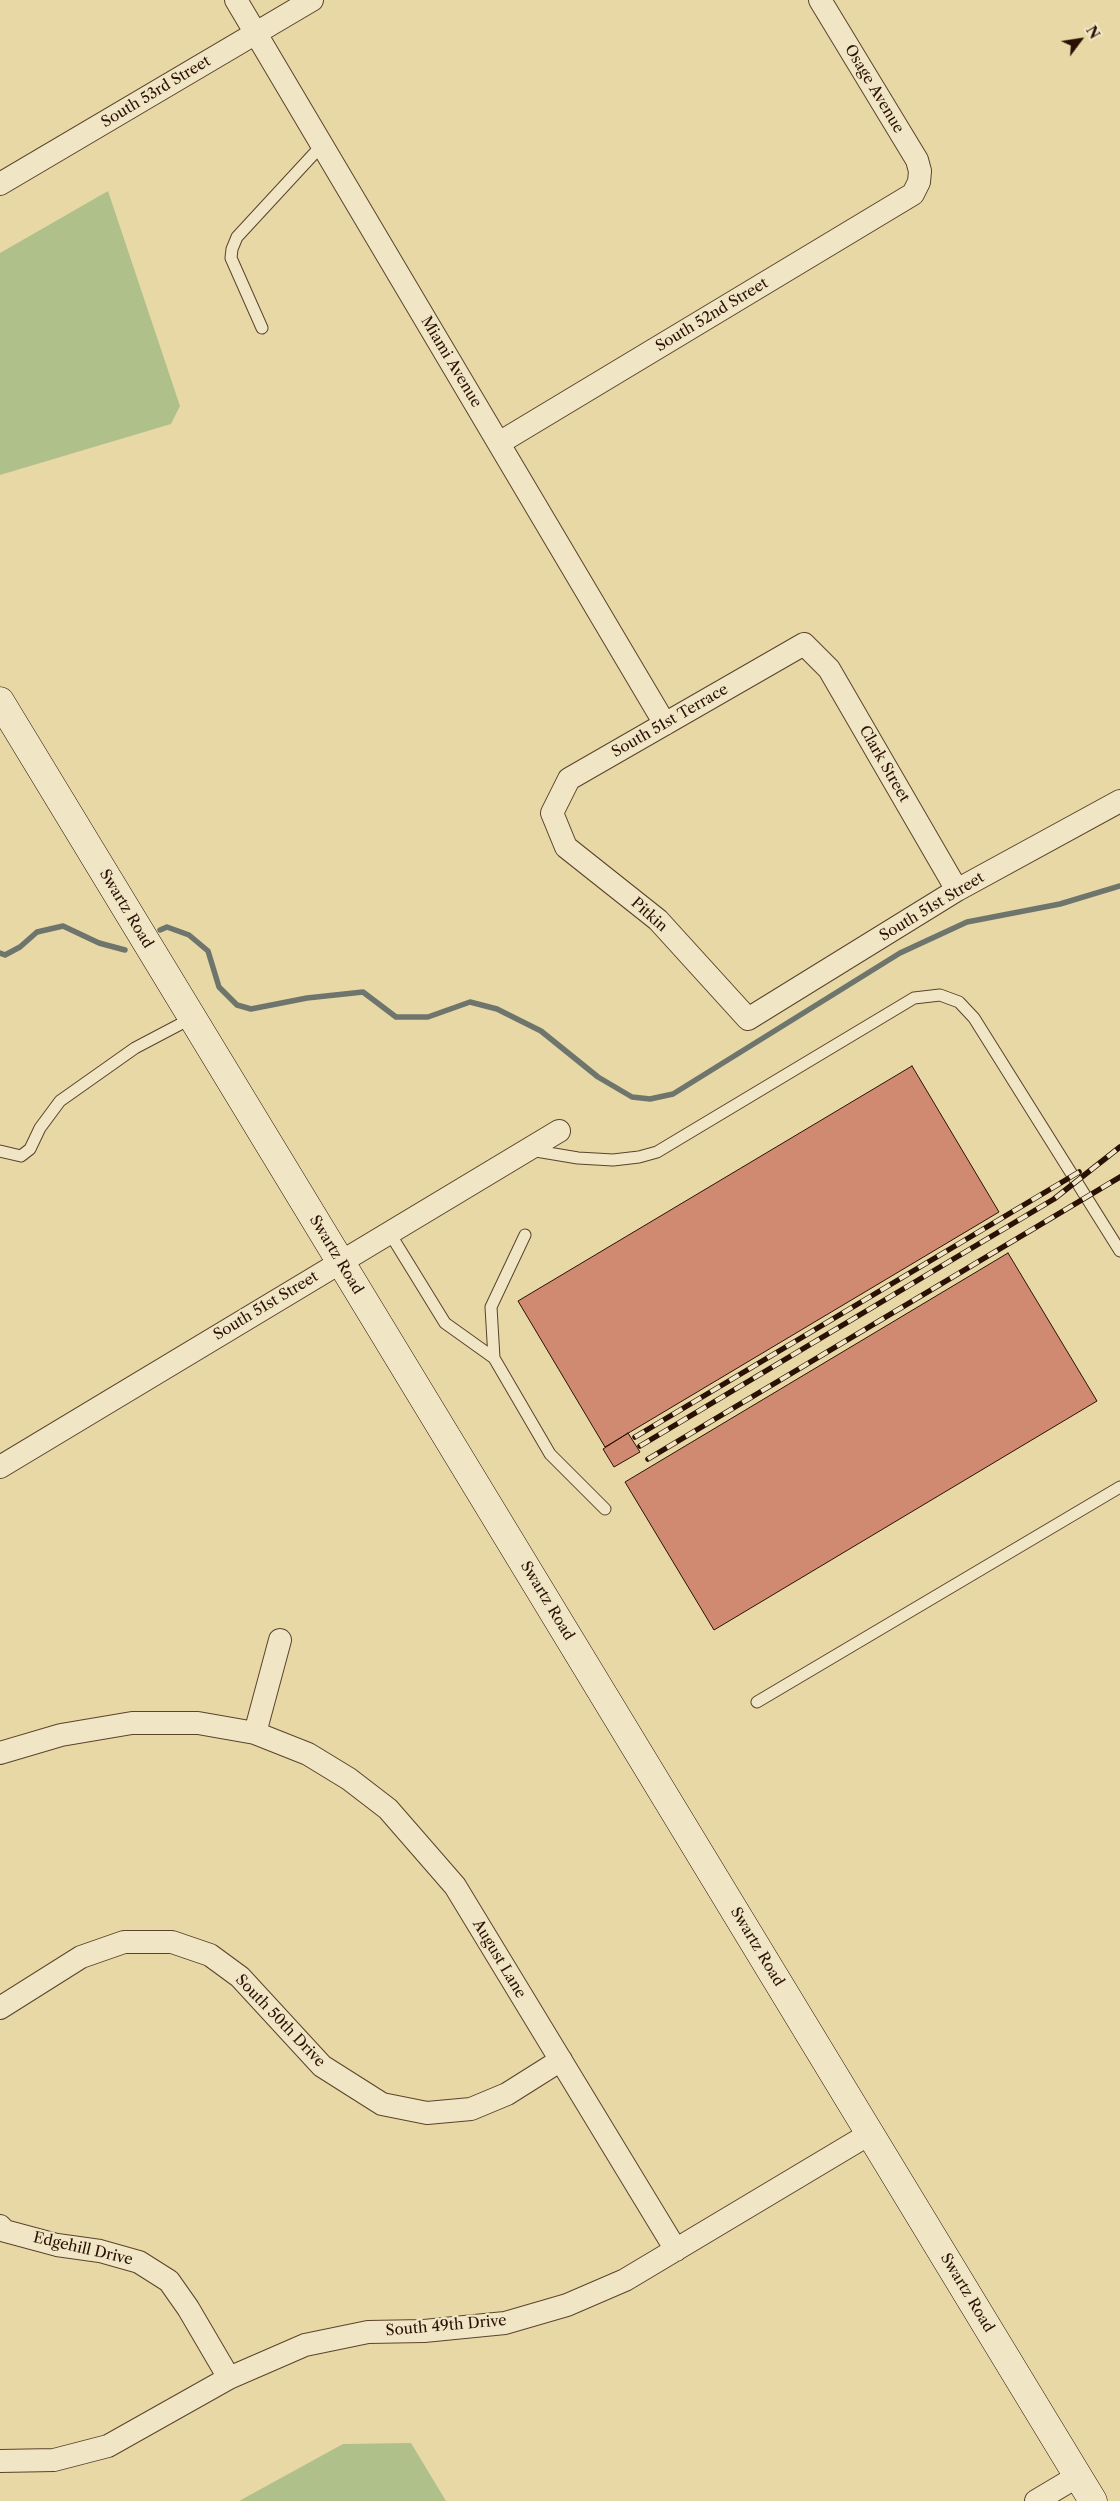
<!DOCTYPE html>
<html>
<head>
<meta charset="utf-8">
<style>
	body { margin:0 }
	#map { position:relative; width:1120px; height:2501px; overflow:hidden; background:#e8d8a6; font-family:"Libre Caslon Text",serif }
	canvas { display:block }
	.north { position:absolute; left:1055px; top:15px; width:50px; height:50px; -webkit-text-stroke:4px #f0e6c5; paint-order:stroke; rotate:59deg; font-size:14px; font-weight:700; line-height:20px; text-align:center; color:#2a1104 }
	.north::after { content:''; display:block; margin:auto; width:18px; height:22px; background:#2a1104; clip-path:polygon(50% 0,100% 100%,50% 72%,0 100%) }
</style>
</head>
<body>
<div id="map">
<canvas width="1120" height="2501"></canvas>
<div class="north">N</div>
</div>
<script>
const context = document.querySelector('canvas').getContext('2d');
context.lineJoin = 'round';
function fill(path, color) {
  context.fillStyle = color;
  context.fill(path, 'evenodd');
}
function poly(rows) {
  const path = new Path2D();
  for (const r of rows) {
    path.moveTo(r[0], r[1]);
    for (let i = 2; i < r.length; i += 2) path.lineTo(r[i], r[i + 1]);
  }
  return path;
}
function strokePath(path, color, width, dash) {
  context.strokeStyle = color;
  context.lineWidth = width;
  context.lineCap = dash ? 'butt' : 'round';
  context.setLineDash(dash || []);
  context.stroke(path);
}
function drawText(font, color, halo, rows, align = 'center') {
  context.font = font + ' "Libre Caslon Text",serif';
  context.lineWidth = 4.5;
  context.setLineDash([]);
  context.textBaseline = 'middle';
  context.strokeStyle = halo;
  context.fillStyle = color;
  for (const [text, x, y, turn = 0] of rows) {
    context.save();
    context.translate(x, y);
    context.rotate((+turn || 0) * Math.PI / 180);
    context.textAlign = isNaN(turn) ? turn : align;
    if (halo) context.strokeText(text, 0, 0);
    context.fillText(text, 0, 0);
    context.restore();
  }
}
fill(poly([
	[108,191,180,406,171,424,0,475,0,253],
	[411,2443,446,2501,239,2501,343,2444]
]), '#b0c08b');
strokePath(poly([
	[160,930,167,927,189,935,208,951,219,987,237,1005,251,1009,307,998,363,992,396,1017,428,1017,470,1002,497,1009,541,1031,598,1077,632,1097,650,1099,673,1094,900,953,967,922,1060,904,1120,886],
	[0,953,5,955,20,947,37,932,63,926,99,943,125,950]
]), '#6e756d', 5.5);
const building = poly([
	[912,1066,999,1212,605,1447,518,1301,912,1066],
	[1008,1253,1097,1401,714,1630,625,1482,1008,1253],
	[628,1433,640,1452,614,1467,603,1449,628,1433]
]);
fill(building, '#d18a72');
strokePath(building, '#2a1104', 1);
const lane = poly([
	[262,328,231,258,232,249,237,237,322,145],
	[530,1150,578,1158,613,1160,639,1157,657,1152,914,998,940,995,959,1002,974,1018,1120,1251],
	[0,1151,21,1156,30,1149,40,1128,60,1101,135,1048,192,1018],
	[389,1232,445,1323,494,1358,550,1454,605,1509],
	[494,1358,491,1307,525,1235],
	[757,1702,1120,1487]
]);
const street = poly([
	[236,0,665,724],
	[0,184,312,0],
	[499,443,913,194,919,182,920,171,917,160,820,0],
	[957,890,829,669,804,644,569,779,552,813,566,847,658,920,748,1019,957,890,1120,801],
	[0,1467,559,1131],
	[255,1733,280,1640],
	[0,1753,61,1735,132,1723,198,1723,255,1733,308,1754,349,1779,388,1809,455,1886,676,2250],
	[0,2008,81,1957,124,1942,172,1942,210,1955,240,1977,322,2066,382,2104,427,2113,471,2109,507,2094,561,2060],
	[0,2226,5,2231,57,2245,100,2251,139,2262,169,2281,188,2308,229,2378],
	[0,2461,54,2460,108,2446,229,2378,305,2345,368,2332,424,2331,505,2323,567,2305,625,2280,871,2133],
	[1036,2501,1078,2476]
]);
const secondary = poly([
	[0,701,1093,2501]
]);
strokePath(lane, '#5a432c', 13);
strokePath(street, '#5a432c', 24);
strokePath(secondary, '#2a1104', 29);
strokePath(lane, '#f0e6c5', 11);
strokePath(street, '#f0e6c5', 22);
strokePath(secondary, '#f0e6c5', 28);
const rail = poly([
	[635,1437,1079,1172],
	[640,1446,1054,1199,1120,1147],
	[648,1459,1120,1177]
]);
strokePath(rail, '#2a1104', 5.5);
strokePath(rail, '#f0e6c5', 4, [11]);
drawText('15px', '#2a1104', '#f0e6c5', [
	["Osage Avenue",874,89,59],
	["South 53rd Street",156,92,-31],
	["South 52nd Street",712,315,-31],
	["Miami Avenue",451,362,59],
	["South 51st Terrace",670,721,-30],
	["Clark Street",884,764,60],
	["South 51st Street",932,907,-31],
	["Swartz Road",126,909,59],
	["Pitkin",649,915,42],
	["Swartz Road",336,1255,59],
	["South 51st Street",266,1306,-31],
	["Swartz Road",547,1601,59],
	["Swartz Road",757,1947,59],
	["August Lane",499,1959,59],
	["South 50th Drive",280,2021,46],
	["Edgehill Drive",83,2249,13],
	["Swartz Road",967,2293,59],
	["South 49th Drive",446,2326,-5]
]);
</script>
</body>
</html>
